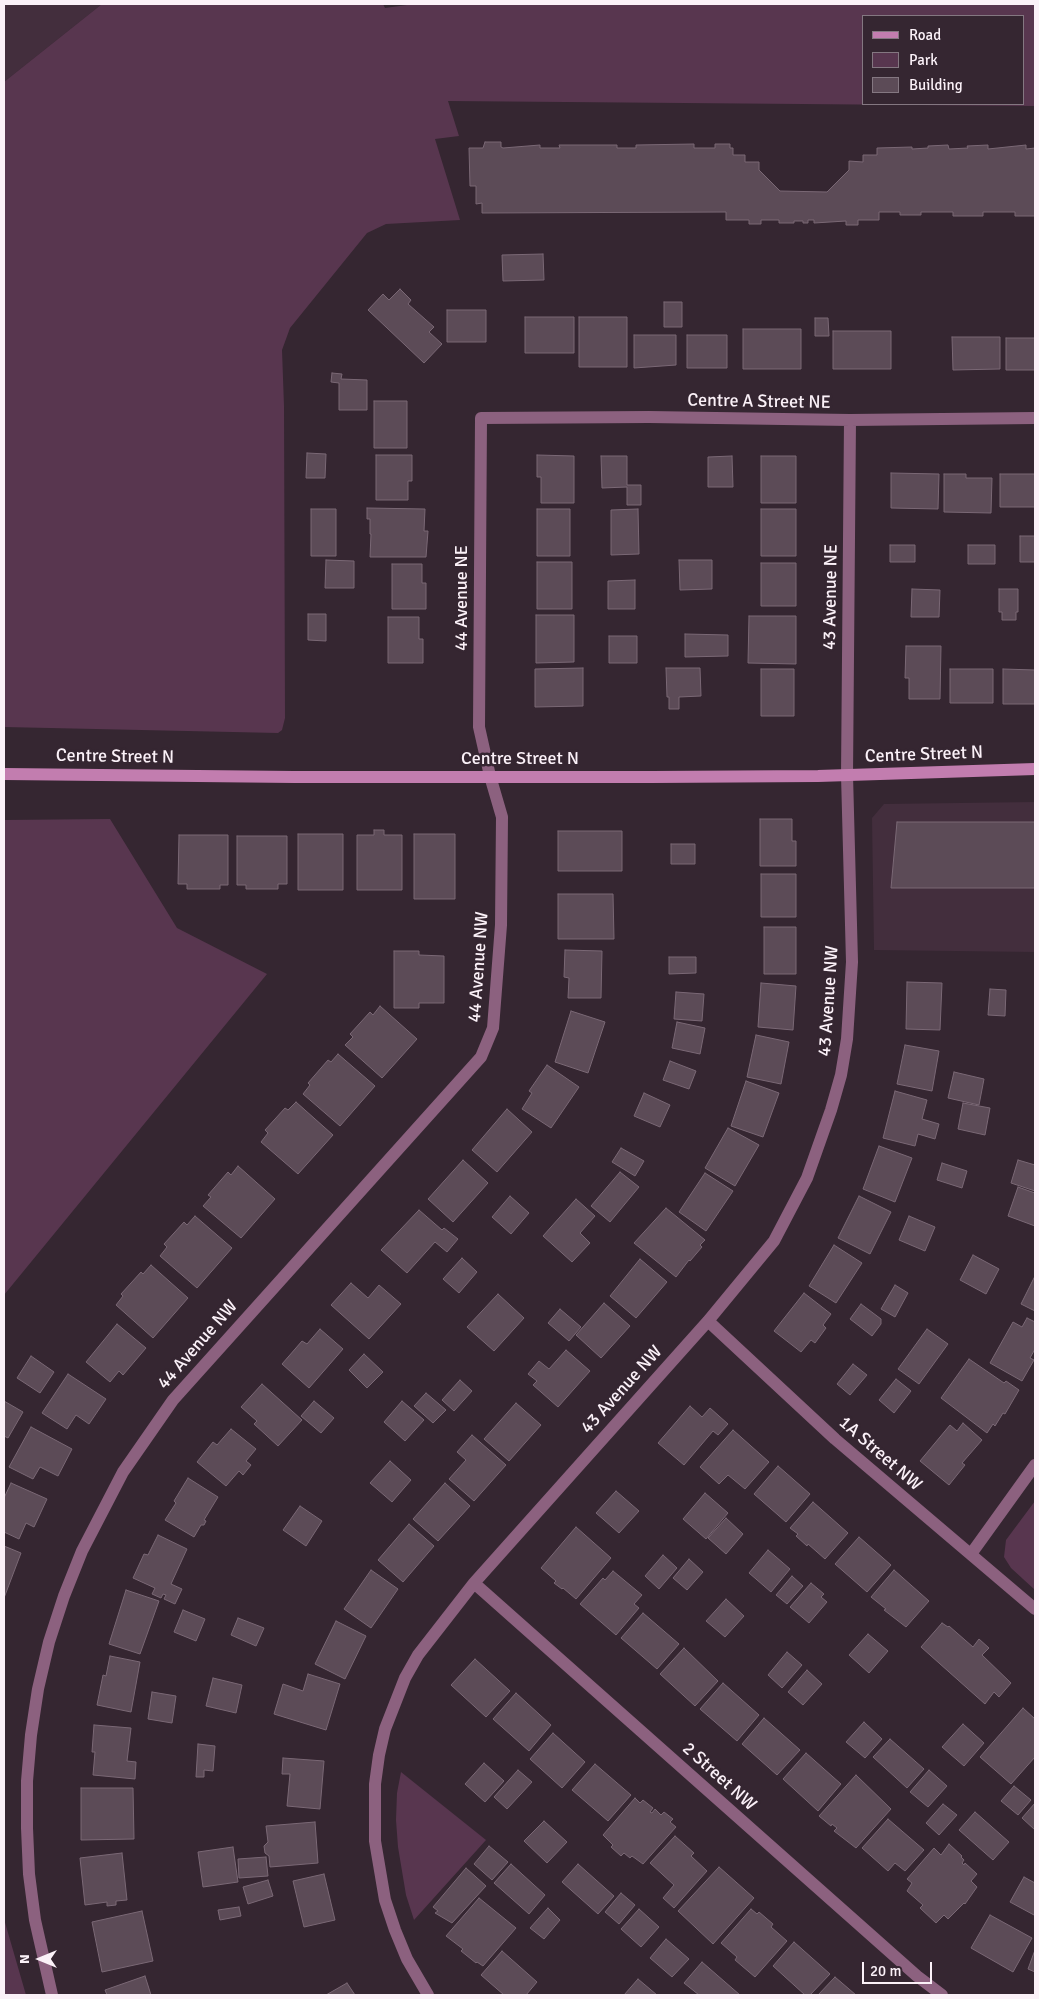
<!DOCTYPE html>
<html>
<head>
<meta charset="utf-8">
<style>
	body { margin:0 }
	#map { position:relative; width:1039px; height:1999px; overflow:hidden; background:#352631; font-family:Signika,sans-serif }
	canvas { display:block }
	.frame { position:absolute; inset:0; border:5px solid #fbf1f8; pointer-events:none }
	.legend { position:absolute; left:862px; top:15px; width:162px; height:90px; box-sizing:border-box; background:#352631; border:1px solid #847781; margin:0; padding:6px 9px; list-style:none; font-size:15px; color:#fbf1f8 }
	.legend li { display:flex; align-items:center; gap:10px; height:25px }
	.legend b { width:25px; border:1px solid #847781 }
	.north { position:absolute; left:15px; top:1934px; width:50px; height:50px; -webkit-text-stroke:4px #352631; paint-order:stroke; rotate:270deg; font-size:14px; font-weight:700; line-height:20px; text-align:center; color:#fbf1f8 }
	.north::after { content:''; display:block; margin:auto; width:18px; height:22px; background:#fbf1f8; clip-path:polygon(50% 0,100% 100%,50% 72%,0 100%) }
	.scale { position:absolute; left:862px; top:1962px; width:70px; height:22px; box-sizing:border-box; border:2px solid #fbf1f8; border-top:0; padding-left:6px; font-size:15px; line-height:18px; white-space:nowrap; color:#fbf1f8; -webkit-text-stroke:4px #352631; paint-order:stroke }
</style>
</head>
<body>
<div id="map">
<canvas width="1039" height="1999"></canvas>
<div class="frame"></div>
<ul class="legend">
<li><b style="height:6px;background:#c27daf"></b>Road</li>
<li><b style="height:14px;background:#58364f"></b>Park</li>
<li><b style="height:14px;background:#5c4b57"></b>Building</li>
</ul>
<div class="north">N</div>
<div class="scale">20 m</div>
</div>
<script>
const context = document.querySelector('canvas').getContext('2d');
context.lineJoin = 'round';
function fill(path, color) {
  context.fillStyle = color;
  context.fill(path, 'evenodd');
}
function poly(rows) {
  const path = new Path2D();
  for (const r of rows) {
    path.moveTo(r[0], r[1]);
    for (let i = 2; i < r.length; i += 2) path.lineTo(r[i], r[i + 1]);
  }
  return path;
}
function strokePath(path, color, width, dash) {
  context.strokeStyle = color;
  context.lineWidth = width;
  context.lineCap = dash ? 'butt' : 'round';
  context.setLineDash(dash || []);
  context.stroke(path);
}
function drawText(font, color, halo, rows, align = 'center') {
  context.font = font + ' Signika,sans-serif';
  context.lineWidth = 5;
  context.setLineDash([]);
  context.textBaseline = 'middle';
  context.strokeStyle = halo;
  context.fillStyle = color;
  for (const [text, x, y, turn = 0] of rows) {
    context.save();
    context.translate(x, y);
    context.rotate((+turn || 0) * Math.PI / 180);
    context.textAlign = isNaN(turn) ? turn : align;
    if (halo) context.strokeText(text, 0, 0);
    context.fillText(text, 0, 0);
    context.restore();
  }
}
fill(poly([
	[4,4,102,4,4,82],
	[1035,802,1035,952,874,950,872,818,884,804]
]), '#432e3d');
fill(poly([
	[102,4,383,4,385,8,414,4,1035,4,1035,106,448,101,459,136,435,139,460,220,386,224,367,233,290,328,282,350,284,406,285,718,282,730,278,733,4,727,4,82],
	[863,16,1023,16,1023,104,863,104],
	[110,819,177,928,267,974,4,1295,4,820],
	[1035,1501,1035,1590,1011,1568,1004,1557,1006,1540],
	[401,1772,486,1840,414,1920,406,1895,398,1847,396,1820,397,1793],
	[4,1919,26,1995,4,1995]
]), '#58364f');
const building = poly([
	[485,142,501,142,501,147,503,148,540,145,540,148,560,148,559,145,617,145,617,148,636,148,636,145,694,144,694,148,715,148,715,144,730,144,730,148,733,148,733,155,745,155,745,162,759,162,759,170,780,191,827,192,849,170,849,161,863,162,863,155,877,155,877,148,912,147,912,149,928,148,928,146,948,145,949,149,968,148,967,146,988,145,988,149,1026,145,1026,149,1035,148,1035,216,1015,216,1015,212,983,212,983,216,953,216,953,212,921,212,921,215,900,215,900,212,879,212,879,220,858,220,858,225,846,225,846,221,814,223,814,220,808,220,808,223,803,223,803,221,794,221,794,223,779,223,779,220,761,220,761,224,749,224,749,220,726,220,726,212,482,213,482,203,476,204,476,186,470,186,469,148,483,148,485,142],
	[543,254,544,280,503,281,502,255,543,254],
	[400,289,411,300,408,304,434,327,429,332,442,344,424,363,368,310,383,294,389,300,400,289],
	[664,302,682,302,682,327,664,327,664,302],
	[447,310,486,310,486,342,447,342,447,310],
	[525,317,574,317,574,353,525,353,525,317],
	[579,317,627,317,627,367,579,367,579,317],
	[815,318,828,318,829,336,815,336,815,318],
	[743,329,801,329,801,369,743,369,743,329],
	[833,331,891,331,891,369,833,369,833,331],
	[634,335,676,335,676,365,634,368,634,335],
	[687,335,727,335,727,368,687,368,687,335],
	[952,337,1000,337,1000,369,953,370,952,337],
	[1006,338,1035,338,1035,370,1006,370,1006,338],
	[332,373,342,374,341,379,367,380,367,410,339,410,339,383,331,382,332,373],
	[374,401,407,401,407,448,374,448,374,401],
	[307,453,326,454,325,478,306,478,307,453],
	[376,455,412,455,412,481,408,481,408,500,376,500,376,455],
	[537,455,574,456,574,503,541,503,541,477,537,477,537,455],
	[601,456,627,456,627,485,641,485,641,505,627,505,627,487,602,488,601,456],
	[732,456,733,487,708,487,708,457,732,456],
	[761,456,796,456,796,503,761,503,761,456],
	[891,473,939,474,938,509,891,508,891,473],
	[944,474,966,474,966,478,992,478,991,513,944,512,944,474],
	[1000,474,1035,474,1035,507,1000,507,1000,474],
	[367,508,425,509,424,531,428,531,426,557,370,557,371,534,370,534,370,519,367,519,367,508],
	[311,509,336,509,336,556,311,556,311,509],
	[537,509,570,509,570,556,537,556,537,509],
	[638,509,639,554,611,555,611,510,638,509],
	[761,509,796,509,796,556,761,556,761,509],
	[1020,536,1035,536,1035,562,1020,562,1020,536],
	[890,545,915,545,915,562,890,562,890,545],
	[968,545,995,545,995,564,968,564,968,545],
	[326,560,354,561,354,588,325,588,326,560],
	[679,560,712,560,712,589,680,590,679,560],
	[537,562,572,562,572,609,537,609,537,562],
	[761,563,796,563,796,606,761,606,761,563],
	[392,564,422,564,422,583,426,583,426,609,392,609,392,564],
	[635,580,635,609,608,609,608,581,635,580],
	[912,589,940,590,939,617,911,617,912,589],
	[999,589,1018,589,1018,612,1016,612,1016,620,1002,620,1002,612,999,612,999,589],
	[308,614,326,614,326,641,308,640,308,614],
	[536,615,574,615,574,662,536,663,536,615],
	[749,616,796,616,796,664,748,663,749,616],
	[388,617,419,617,419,639,423,639,423,663,388,663,388,617],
	[685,634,728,635,728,656,685,657,685,634],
	[609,636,637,636,637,663,609,663,609,636],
	[906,646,941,646,940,699,909,699,909,678,905,678,906,646],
	[583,668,583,706,535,707,535,669,583,668],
	[666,668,700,668,701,696,679,697,679,709,669,709,669,697,667,697,666,668],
	[761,669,794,669,794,716,761,716,761,669],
	[950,669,993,669,993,703,950,703,950,669],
	[1003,669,1035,670,1035,704,1003,704,1003,669],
	[760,819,792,819,792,841,796,841,796,866,760,866,760,819],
	[897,822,1035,822,1035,888,891,888,897,822],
	[374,830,384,830,384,835,402,835,402,890,357,890,357,835,374,835,374,830],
	[558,831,622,831,622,871,558,871,558,831],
	[298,834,343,834,343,890,298,890,298,834],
	[414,834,455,834,455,899,414,899,414,834],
	[179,835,228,835,228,885,220,885,220,889,187,889,187,884,178,884,179,835],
	[237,836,287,836,287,884,278,884,278,889,246,889,246,885,237,885,237,836],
	[671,844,695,844,695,864,671,864,671,844],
	[761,874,796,874,796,917,761,917,761,874],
	[558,894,613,894,614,939,558,939,558,894],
	[764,927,796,927,796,974,764,974,764,927],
	[565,950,602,951,601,998,568,998,569,978,564,977,565,950],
	[394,951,419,951,419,955,444,956,444,1003,419,1003,419,1008,394,1008,394,951],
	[669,957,696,957,696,973,669,974,669,957],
	[907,982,942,983,940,1030,906,1029,907,982],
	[761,983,796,986,793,1030,758,1027,761,983],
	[990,989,1006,990,1005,1016,988,1015,990,989],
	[676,992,704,994,702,1021,674,1019,676,992],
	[380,1006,417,1039,382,1078,345,1045,353,1037,350,1034,370,1012,373,1015,380,1006],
	[571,1011,605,1022,588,1073,555,1062,571,1011],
	[677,1022,705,1028,700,1054,672,1048,677,1022],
	[756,1035,789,1042,781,1084,747,1077,756,1035],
	[905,1045,939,1051,932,1091,897,1084,905,1045],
	[338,1054,375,1086,340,1126,303,1094,310,1085,308,1083,328,1060,331,1062,338,1054],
	[670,1061,696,1071,689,1089,663,1080,670,1061],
	[547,1065,579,1087,551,1128,522,1109,532,1093,529,1091,547,1065],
	[954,1072,984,1079,979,1105,948,1098,954,1072],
	[746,1081,779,1093,763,1137,731,1126,746,1081],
	[895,1091,927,1100,922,1119,939,1124,935,1139,918,1134,915,1146,883,1138,895,1091],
	[644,1093,670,1105,660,1127,634,1116,644,1093],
	[296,1102,333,1135,298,1174,261,1142,268,1133,265,1130,285,1108,288,1110,296,1102],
	[963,1103,990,1108,985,1135,958,1129,963,1103],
	[507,1109,532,1132,497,1172,472,1150,507,1109],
	[728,1128,759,1145,735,1186,705,1168,728,1128],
	[879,1146,912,1158,895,1202,863,1189,879,1146],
	[621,1148,644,1161,635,1176,612,1162,621,1148],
	[463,1160,488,1183,453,1222,428,1199,463,1160],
	[1018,1160,1035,1165,1035,1191,1011,1183,1018,1160],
	[942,1163,967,1171,962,1188,937,1180,942,1163],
	[238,1166,275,1199,241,1238,203,1206,211,1197,208,1195,228,1172,231,1175,238,1166],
	[620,1172,639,1187,610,1222,591,1206,620,1172],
	[705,1173,733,1191,706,1231,679,1212,705,1173],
	[1018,1187,1035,1193,1035,1226,1008,1216,1018,1187],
	[510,1196,529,1213,511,1234,492,1217,510,1196],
	[859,1196,891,1212,870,1254,838,1238,859,1196],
	[576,1199,595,1216,580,1233,590,1243,572,1262,543,1236,576,1199],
	[666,1208,705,1240,700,1245,702,1247,690,1261,689,1260,676,1277,634,1243,666,1208],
	[419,1210,442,1230,444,1228,458,1239,447,1252,435,1242,407,1273,381,1250,419,1210],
	[195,1216,232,1248,197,1288,160,1256,167,1247,164,1244,184,1222,187,1225,195,1216],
	[909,1216,935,1227,925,1251,899,1240,909,1216],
	[834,1245,862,1263,836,1303,809,1286,834,1245],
	[973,1255,999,1269,986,1294,960,1280,973,1255],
	[462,1258,477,1272,459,1293,443,1279,462,1258],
	[640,1259,667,1282,636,1318,610,1296,640,1259],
	[151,1265,188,1298,153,1338,116,1305,123,1296,121,1294,141,1272,143,1274,151,1265],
	[1035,1276,1035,1311,1021,1304,1035,1276],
	[351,1283,368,1298,379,1285,401,1304,369,1339,331,1305,351,1283],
	[895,1285,908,1293,895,1317,881,1309,895,1285],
	[804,1293,831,1314,823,1325,826,1328,815,1343,811,1340,801,1352,774,1331,804,1293],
	[498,1294,524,1318,494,1351,467,1327,498,1294],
	[604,1303,630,1326,601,1358,576,1335,604,1303],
	[861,1304,881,1319,881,1324,872,1336,850,1319,861,1304],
	[560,1309,581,1327,569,1341,548,1323,560,1309],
	[1027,1318,1035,1322,1035,1349,1030,1358,1034,1360,1022,1381,990,1363,1013,1322,1022,1327,1027,1318],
	[117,1324,146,1348,123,1375,119,1371,110,1382,86,1362,117,1324],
	[320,1329,343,1349,309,1388,282,1364,302,1341,307,1344,320,1329],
	[927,1329,948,1344,919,1384,898,1369,927,1329],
	[566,1350,590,1371,558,1407,533,1385,537,1381,528,1374,539,1361,549,1369,566,1350],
	[364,1354,383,1372,367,1388,349,1370,364,1354],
	[31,1356,54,1372,40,1393,17,1378,31,1356],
	[969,1359,1004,1383,1006,1381,1019,1390,1005,1414,1003,1413,995,1426,993,1424,987,1433,941,1398,969,1359],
	[853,1364,867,1375,850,1395,837,1384,853,1364],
	[68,1374,106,1399,89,1424,76,1415,67,1429,42,1413,68,1374],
	[896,1379,911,1391,894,1413,879,1400,896,1379],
	[460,1380,472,1391,454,1411,442,1400,460,1380],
	[262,1384,302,1420,278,1446,254,1424,257,1421,241,1407,262,1384],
	[426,1393,446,1410,433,1423,414,1406,426,1393],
	[4,1401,23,1412,8,1438,4,1436,4,1401],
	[314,1401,334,1418,321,1433,301,1416,314,1401],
	[402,1401,424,1420,405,1441,384,1422,402,1401],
	[516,1403,541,1425,509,1461,484,1439,516,1403],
	[690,1406,702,1417,710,1408,728,1424,718,1435,713,1431,684,1465,658,1443,690,1406],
	[963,1423,982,1440,962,1463,965,1465,949,1485,920,1461,950,1425,957,1431,963,1423],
	[31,1427,72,1449,58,1476,40,1467,33,1479,9,1467,31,1427],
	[231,1429,256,1449,246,1461,251,1465,243,1475,239,1471,226,1486,197,1462,213,1442,217,1445,231,1429],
	[733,1430,769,1462,745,1489,728,1475,719,1484,700,1467,733,1430],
	[472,1435,506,1465,474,1501,449,1479,466,1460,457,1452,472,1435],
	[390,1461,411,1480,392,1502,370,1483,390,1461],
	[778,1466,810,1494,786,1522,754,1494,778,1466],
	[188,1478,218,1497,204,1520,206,1521,204,1525,201,1525,194,1537,165,1520,176,1503,174,1501,188,1478],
	[11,1483,47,1499,34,1527,26,1523,19,1539,4,1532,4,1498,11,1483],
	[445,1483,470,1506,438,1541,413,1519,445,1483],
	[616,1491,639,1511,619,1533,596,1513,616,1491],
	[705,1493,728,1513,706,1539,683,1519,705,1493],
	[813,1502,848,1533,825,1559,808,1544,807,1546,796,1536,798,1534,790,1528,813,1502],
	[300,1506,322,1521,306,1546,283,1530,300,1506],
	[726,1518,743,1534,726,1554,708,1538,726,1518],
	[409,1524,434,1546,403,1582,378,1560,409,1524],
	[576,1527,611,1558,576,1599,563,1588,562,1589,554,1583,556,1581,541,1568,576,1527],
	[158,1535,187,1549,171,1584,182,1589,175,1604,164,1599,166,1595,163,1594,161,1598,152,1594,155,1588,133,1578,144,1554,148,1555,158,1535],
	[859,1537,891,1565,867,1592,835,1564,859,1537],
	[4,1546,21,1553,4,1598,4,1546],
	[768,1550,790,1569,771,1592,749,1573,768,1550],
	[663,1555,677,1568,659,1589,645,1576,663,1555],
	[689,1559,703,1572,687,1590,673,1578,689,1559],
	[371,1570,398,1589,371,1628,344,1609,371,1570],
	[894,1570,929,1601,906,1627,884,1610,886,1609,871,1597,894,1570],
	[613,1571,642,1595,634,1604,639,1608,616,1635,580,1604,603,1578,605,1580,613,1571],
	[792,1576,803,1586,787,1604,776,1595,792,1576],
	[811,1583,824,1594,821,1597,827,1602,809,1623,790,1607,811,1583],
	[126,1590,159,1601,140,1654,109,1644,126,1590],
	[726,1599,744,1616,725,1637,706,1621,726,1599],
	[183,1610,205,1619,196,1641,174,1632,183,1610],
	[643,1613,679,1644,657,1669,621,1638,643,1613],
	[238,1618,264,1628,256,1646,231,1635,238,1618],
	[336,1621,366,1636,345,1679,315,1664,336,1621],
	[942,1623,948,1627,949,1626,973,1647,979,1639,989,1648,982,1655,1011,1683,999,1697,994,1692,985,1704,921,1647,942,1623],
	[868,1634,888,1651,869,1673,849,1655,868,1634],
	[684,1648,718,1681,695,1706,660,1674,684,1648],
	[787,1652,802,1665,782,1688,768,1675,787,1652],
	[110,1656,140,1662,131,1712,97,1705,103,1675,106,1676,110,1656],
	[475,1659,510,1691,486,1717,451,1685,475,1659],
	[807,1670,822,1684,803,1705,788,1692,807,1670],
	[308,1674,340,1684,326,1730,274,1714,283,1684,303,1691,308,1674],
	[213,1678,242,1685,236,1713,206,1706,213,1678],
	[723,1683,759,1715,737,1741,700,1709,723,1683],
	[152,1692,176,1696,172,1723,148,1719,152,1692],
	[516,1693,551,1725,529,1751,493,1719,516,1693],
	[1023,1708,1035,1719,1035,1757,1011,1784,980,1757,1023,1708],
	[764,1718,800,1750,777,1775,742,1744,764,1718],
	[864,1722,882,1739,865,1758,846,1742,864,1722],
	[963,1724,984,1743,964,1766,942,1747,963,1724],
	[94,1725,131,1728,127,1761,136,1762,135,1779,93,1775,95,1752,92,1752,94,1725],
	[553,1733,585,1762,562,1788,530,1759,553,1733],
	[890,1739,924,1769,907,1788,873,1757,890,1739],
	[198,1744,215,1746,213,1771,204,1770,204,1777,196,1777,198,1744],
	[806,1753,841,1784,818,1811,783,1779,806,1753],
	[283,1758,324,1761,320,1809,287,1806,290,1774,282,1774,283,1758],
	[484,1763,504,1781,485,1802,465,1784,484,1763],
	[595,1764,631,1795,608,1821,572,1790,595,1764],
	[518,1770,532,1782,507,1809,494,1797,518,1770],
	[929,1770,947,1786,928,1807,910,1792,929,1770],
	[856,1775,891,1809,856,1848,834,1831,837,1828,832,1824,831,1826,819,1816,856,1775],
	[1014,1786,1031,1800,1018,1815,1001,1801,1014,1786],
	[81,1788,133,1788,134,1839,81,1840,81,1788],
	[635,1798,640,1803,643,1800,653,1808,650,1812,652,1813,655,1809,661,1815,664,1812,673,1819,670,1822,676,1827,643,1864,632,1856,630,1858,624,1853,621,1856,611,1847,613,1845,603,1835,635,1798],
	[1035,1803,1035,1830,1022,1818,1035,1803],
	[943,1804,957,1815,939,1835,926,1823,943,1804],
	[975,1812,1009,1842,993,1860,959,1830,975,1812],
	[888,1819,924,1850,905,1871,895,1863,888,1871,862,1848,888,1819],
	[544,1821,567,1842,547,1863,524,1841,544,1821],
	[315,1822,318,1863,270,1867,269,1856,265,1853,264,1846,268,1842,266,1826,315,1822],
	[675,1836,694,1853,691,1856,707,1871,674,1908,663,1898,674,1885,650,1863,675,1836],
	[949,1844,962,1856,961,1857,964,1860,962,1863,964,1865,965,1863,977,1874,971,1881,977,1887,965,1904,964,1903,948,1919,944,1915,936,1923,920,1908,923,1905,907,1891,912,1883,907,1879,934,1848,941,1855,949,1844],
	[489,1846,508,1862,492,1880,474,1864,489,1846],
	[233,1847,238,1882,203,1887,198,1852,233,1847],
	[122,1853,127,1900,116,1901,116,1905,107,1906,107,1902,85,1905,80,1858,122,1853],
	[266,1857,268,1876,239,1878,238,1859,266,1857],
	[511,1864,545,1895,529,1914,494,1883,511,1864],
	[578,1864,614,1896,598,1914,562,1882,578,1864],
	[719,1867,754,1898,713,1944,678,1911,719,1867],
	[466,1868,486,1886,452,1923,435,1913,438,1911,433,1907,466,1868],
	[324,1874,335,1920,304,1927,293,1881,324,1874],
	[1024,1877,1035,1883,1035,1912,1034,1915,1010,1902,1024,1877],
	[268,1880,273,1896,248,1904,243,1887,268,1880],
	[621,1893,635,1905,619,1924,605,1912,621,1893],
	[479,1898,516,1928,483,1966,477,1962,476,1963,461,1951,463,1949,446,1936,479,1898],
	[239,1907,241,1916,220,1920,218,1910,239,1907],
	[548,1908,560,1920,544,1939,530,1928,548,1908],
	[639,1909,659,1927,641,1947,621,1929,639,1909],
	[751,1909,757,1914,759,1912,773,1924,771,1927,787,1941,755,1977,735,1960,737,1957,721,1943,751,1909],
	[142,1911,153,1961,102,1972,92,1922,142,1911],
	[990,1915,1032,1938,1013,1972,971,1948,990,1915],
	[666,1939,689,1959,672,1977,650,1958,666,1939],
	[794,1942,830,1974,810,1995,805,1995,773,1966,794,1942],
	[1035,1950,1035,1972,1028,1969,1035,1950],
	[502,1951,537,1982,526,1995,504,1995,481,1975,502,1951],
	[702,1962,740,1995,699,1995,684,1983,702,1962],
	[145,1976,151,1995,107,1995,105,1990,145,1976],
	[835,1977,856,1995,818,1995,835,1977],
	[638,1979,657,1995,624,1995,638,1979],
	[347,1983,355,1995,326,1995,347,1983]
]);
fill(building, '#5c4b57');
strokePath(building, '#7a6875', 1);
strokePath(poly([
	[708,1321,835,1439,1035,1609],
	[971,1554,1035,1465],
	[474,1583,917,1976,942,1995],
	[52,1995,35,1920,29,1874,27,1828,27,1781,31,1735,38,1689,49,1642,64,1596,82,1551,123,1472,173,1400,481,1057,493,1028,501,925,502,817,490,776,479,727,481,418,649,417,850,420,1035,418],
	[428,1995,407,1959,395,1930,385,1900,375,1841,375,1784,379,1755,385,1729,405,1678,418,1655,474,1583,708,1321,774,1241,807,1178,831,1110,841,1075,847,1039,852,962,847,775,850,420]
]), '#8c617f', 12);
strokePath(poly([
	[4,774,294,777,653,777,818,776,1035,769]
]), '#c27daf', 12);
drawText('18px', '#fbf1f8', '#352631', [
	["Centre A Street NE",759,402,1],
	["43 Avenue NE",831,597,-89],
	["44 Avenue NE",462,598,-90],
	["Centre Street N",924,755,-2],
	["Centre Street N",115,757,1],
	["Centre Street N",520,759],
	["44 Avenue NW",479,967,-86],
	["43 Avenue NW",829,1001,-86],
	["44 Avenue NW",198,1345,-49],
	["43 Avenue NW",622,1390,-48],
	["1A Street NW",880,1454,41],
	["2 Street NW",719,1777,42]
]);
</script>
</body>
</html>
